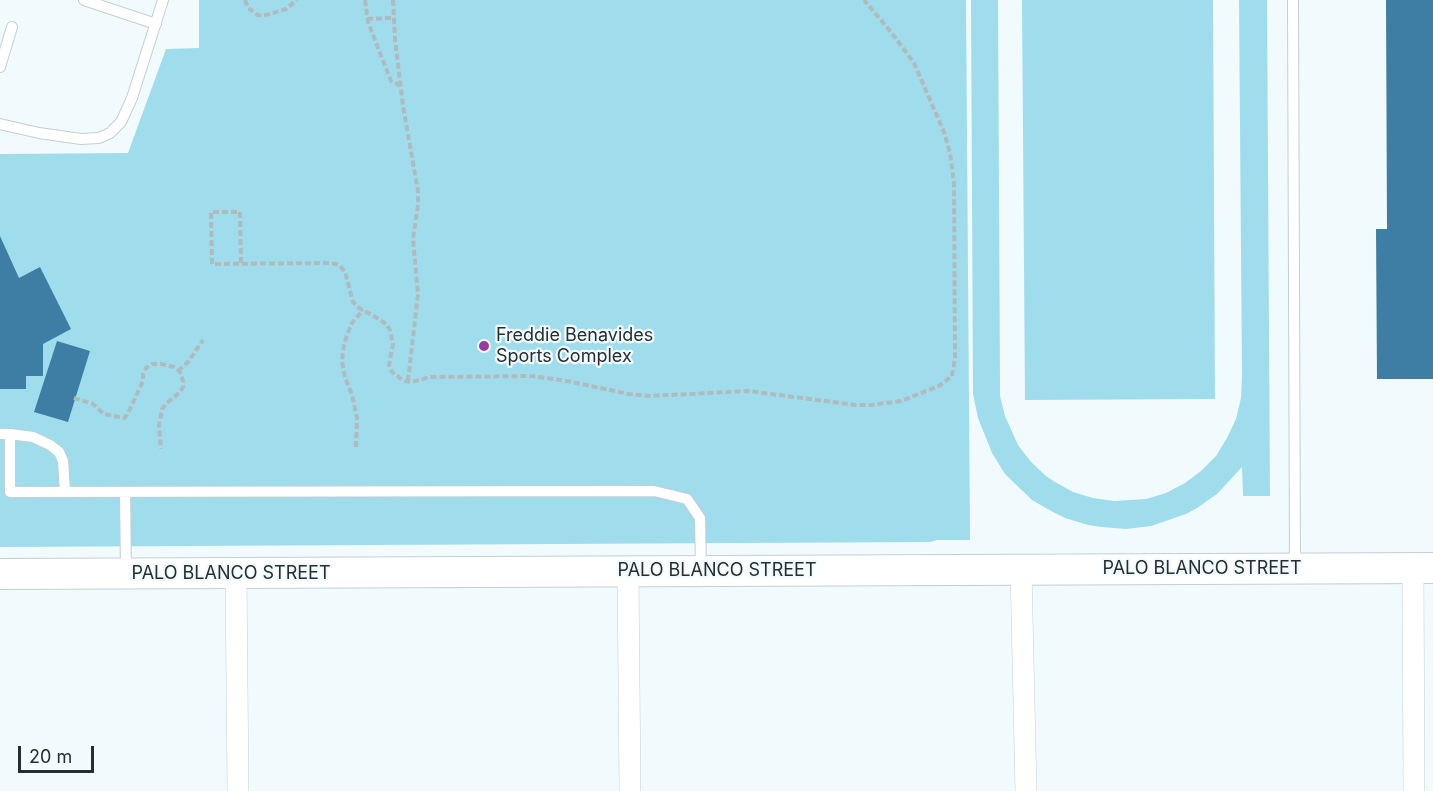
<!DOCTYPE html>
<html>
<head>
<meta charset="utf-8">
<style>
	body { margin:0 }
	#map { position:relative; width:1433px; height:791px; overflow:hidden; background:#f1fbfe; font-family:Inter,sans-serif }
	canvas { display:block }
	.scale { position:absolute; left:18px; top:746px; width:76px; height:27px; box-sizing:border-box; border:3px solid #282d2e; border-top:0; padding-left:8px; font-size:18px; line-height:21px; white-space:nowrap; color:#282d2e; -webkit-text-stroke:4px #f1fbfe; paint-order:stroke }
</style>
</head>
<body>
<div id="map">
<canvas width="1433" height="791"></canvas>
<div class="scale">20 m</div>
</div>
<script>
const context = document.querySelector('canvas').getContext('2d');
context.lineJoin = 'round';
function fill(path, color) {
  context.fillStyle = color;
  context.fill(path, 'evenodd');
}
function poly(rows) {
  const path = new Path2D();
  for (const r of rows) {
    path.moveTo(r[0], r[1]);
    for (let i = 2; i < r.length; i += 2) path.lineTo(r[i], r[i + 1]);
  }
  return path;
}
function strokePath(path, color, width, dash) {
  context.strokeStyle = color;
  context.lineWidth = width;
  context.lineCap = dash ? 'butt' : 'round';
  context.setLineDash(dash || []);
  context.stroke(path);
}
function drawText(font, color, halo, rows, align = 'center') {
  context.font = font + ' Inter,sans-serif';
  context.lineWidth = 4.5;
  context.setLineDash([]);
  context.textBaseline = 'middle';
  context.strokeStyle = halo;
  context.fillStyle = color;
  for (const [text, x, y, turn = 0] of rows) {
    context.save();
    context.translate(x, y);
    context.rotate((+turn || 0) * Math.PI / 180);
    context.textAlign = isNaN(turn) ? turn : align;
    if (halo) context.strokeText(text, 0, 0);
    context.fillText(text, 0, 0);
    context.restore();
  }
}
fill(poly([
	[199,0,966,0,970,540,937,540,930,542,0,547,0,154,128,153,166,49,199,48],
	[971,0,998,0,1000,383,1000,396,1005,416,1018,445,1031,462,1046,476,1055,482,1073,492,1093,498,1114,501,1146,499,1166,493,1185,483,1201,471,1216,456,1227,438,1236,419,1241,398,1242,376,1239,0,1267,0,1270,496,1243,496,1242,467,1217,494,1197,508,1186,514,1151,526,1126,529,1101,527,1088,525,1065,518,1053,512,1032,500,1005,474,992,453,978,418,973,394],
	[1022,0,1213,0,1215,399,1025,400]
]), '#9fdded');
fill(poly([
	[1386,0,1433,0,1433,379,1377,379,1376,229,1387,229],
	[0,236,19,278,40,267,71,329,43,344,43,376,26,376,26,389,0,389],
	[57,341,90,351,68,422,34,412]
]), '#3f7ea4');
const lane = poly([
	[84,0,156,24],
	[1293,0,1295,567],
	[0,67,12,27],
	[0,124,39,133,81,139,99,138,110,133,121,122,132,98,163,0],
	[0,434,10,434,10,492,654,491,687,499,700,518,701,568],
	[10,434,33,437,50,445,59,452,63,461,65,492],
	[125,492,126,572]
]);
const street = poly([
	[1413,568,1414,791],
	[1021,570,1026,791],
	[628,572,630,791],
	[236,574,238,791]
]);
const secondary = poly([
	[0,574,1433,568]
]);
strokePath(lane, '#c3cfd3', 12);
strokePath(street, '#c3cfd3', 22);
strokePath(secondary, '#c3cfd3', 32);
strokePath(poly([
	[245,0,248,8,258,15,263,16,286,9,297,0],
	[365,0,368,22,391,81,401,86],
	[393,0,395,39,403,106,418,191,418,205,413,239,418,294,408,381],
	[367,19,394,18],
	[241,263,240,212,211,212,212,264,329,263,336,264,340,266,345,272,353,302,359,308,379,319,386,324,390,330,393,344,389,365,392,372,404,381,412,382,430,377,532,376,567,381,629,394,650,396,748,391,856,405,871,405,901,401,939,386,952,376,955,358,954,183,950,153,944,132,914,63,891,32,864,0],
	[178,371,188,362,203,340],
	[74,398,93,404,104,414,124,418,127,415,130,409,143,381,143,374,146,368,152,364,162,364,174,367,180,372,183,381,183,387,180,392,167,403,162,409,159,426,161,449],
	[356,447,357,418,352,395,345,377,342,361,344,345,347,335,352,323,363,310]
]), '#b1babc', 4, [6, 3]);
strokePath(lane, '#fff', 10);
strokePath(street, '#fff', 21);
strokePath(secondary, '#fff', 30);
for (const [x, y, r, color] of [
	[484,346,6,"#9a39a0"]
]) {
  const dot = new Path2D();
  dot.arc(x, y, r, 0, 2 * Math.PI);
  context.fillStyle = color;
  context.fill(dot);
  strokePath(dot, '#f1fbfe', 2);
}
drawText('18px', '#282d2e', '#f1fbfe', [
	["Freddie Benavides",496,336],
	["Sports Complex",496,357]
], 'left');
drawText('18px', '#282d2e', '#f1fbfe', [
	["PALO BLANCO STREET",1202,569],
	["PALO BLANCO STREET",717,571],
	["PALO BLANCO STREET",231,574]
]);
</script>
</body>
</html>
